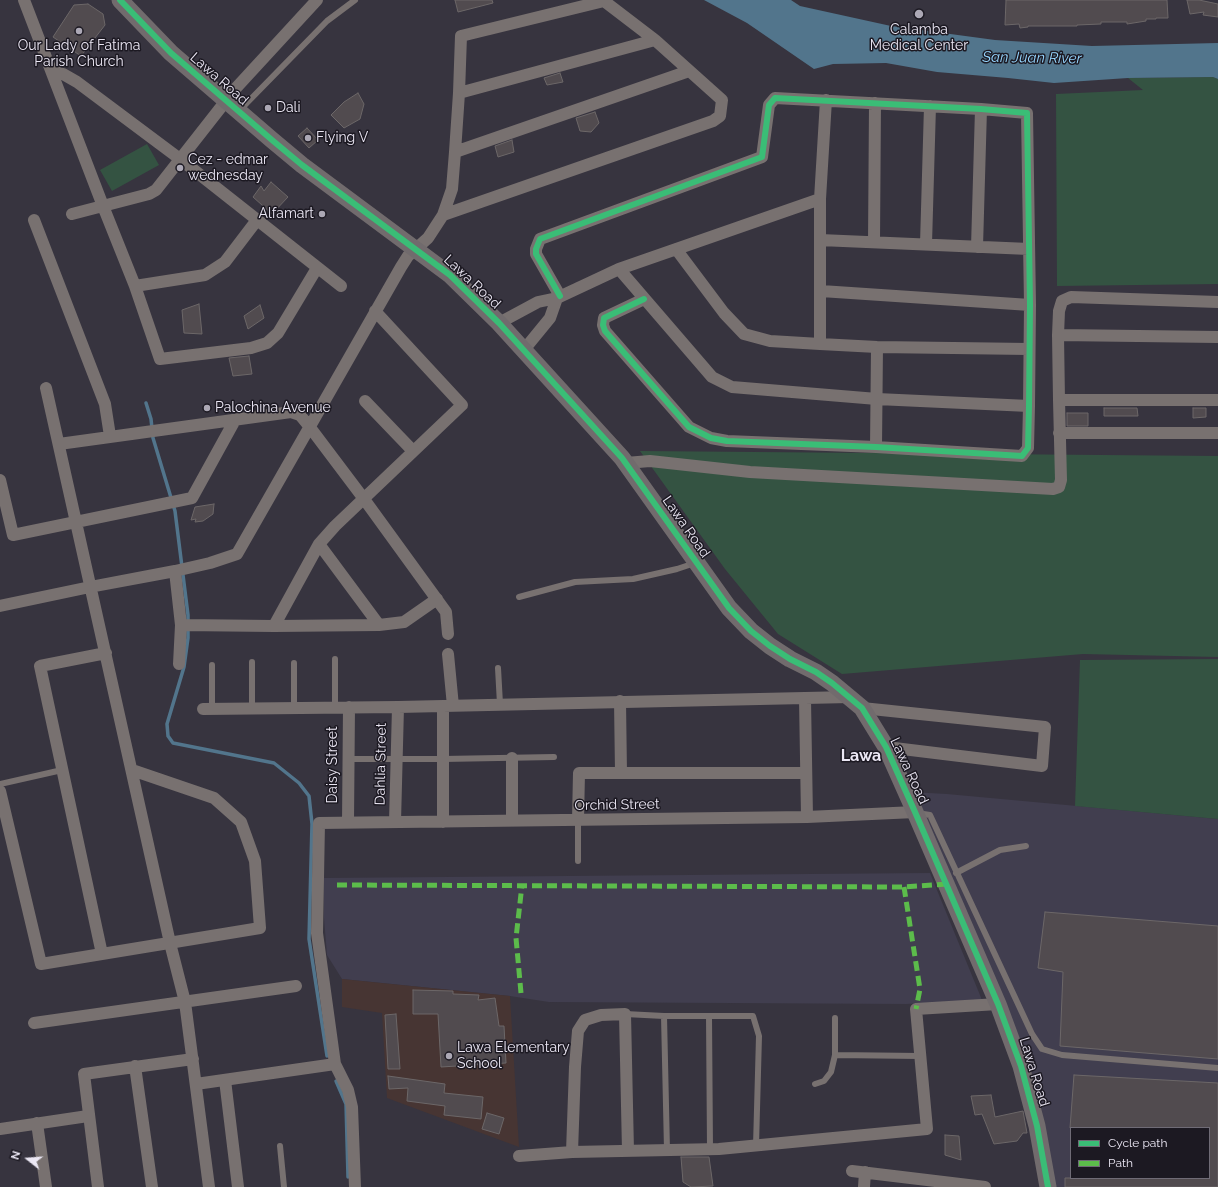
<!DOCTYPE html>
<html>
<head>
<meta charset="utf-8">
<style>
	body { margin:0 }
	#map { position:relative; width:1218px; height:1187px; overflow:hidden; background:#37343f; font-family:Raleway,sans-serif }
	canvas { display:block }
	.legend { position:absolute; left:1070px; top:1127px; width:140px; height:52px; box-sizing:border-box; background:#1c1922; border:1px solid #6f6b76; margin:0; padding:5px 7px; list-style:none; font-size:12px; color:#ebe7f4 }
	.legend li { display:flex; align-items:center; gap:8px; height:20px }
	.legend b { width:20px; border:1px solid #6f6b76 }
	.north { position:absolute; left:8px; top:1139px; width:40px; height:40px; -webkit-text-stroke:3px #1c1922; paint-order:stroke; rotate:287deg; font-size:11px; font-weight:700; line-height:16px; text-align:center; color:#ebe7f4 }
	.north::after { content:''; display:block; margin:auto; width:14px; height:18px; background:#ebe7f4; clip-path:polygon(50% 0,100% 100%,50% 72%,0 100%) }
</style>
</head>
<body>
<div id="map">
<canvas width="1218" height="1187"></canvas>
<ul class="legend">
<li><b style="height:5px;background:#3abd76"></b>Cycle path</li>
<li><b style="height:5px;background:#5cbc4b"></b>Path</li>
</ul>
<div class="north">N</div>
</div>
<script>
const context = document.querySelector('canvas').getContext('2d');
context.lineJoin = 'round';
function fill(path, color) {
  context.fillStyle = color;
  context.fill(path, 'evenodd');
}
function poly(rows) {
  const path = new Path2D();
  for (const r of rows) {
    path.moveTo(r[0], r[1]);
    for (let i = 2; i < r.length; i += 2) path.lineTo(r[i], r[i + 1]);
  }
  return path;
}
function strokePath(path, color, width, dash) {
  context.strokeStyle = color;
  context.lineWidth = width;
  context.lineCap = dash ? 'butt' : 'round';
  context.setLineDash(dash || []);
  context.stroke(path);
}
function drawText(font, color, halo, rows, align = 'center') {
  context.font = font + ' Raleway,sans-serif';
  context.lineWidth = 3;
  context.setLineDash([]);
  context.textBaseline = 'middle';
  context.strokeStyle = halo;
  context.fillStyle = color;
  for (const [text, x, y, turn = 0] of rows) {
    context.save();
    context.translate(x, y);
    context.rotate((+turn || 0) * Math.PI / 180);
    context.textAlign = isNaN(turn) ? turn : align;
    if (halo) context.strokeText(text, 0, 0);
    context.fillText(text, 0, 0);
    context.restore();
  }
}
fill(poly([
	[910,792,947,794,1218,819,1218,1187,1053,1187,1040,1113],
	[1071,1128,1209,1128,1209,1178,1071,1178],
	[930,873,982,1000,906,1004,549,1002,510,996,342,979,327,955,324,918,324,878]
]), '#413e4f');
fill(poly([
	[342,979,510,996,519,1147,387,1098,382,1013,342,1007]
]), '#473533');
fill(poly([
	[1213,77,1218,79,1218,284,1057,286,1056,94,1143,90,1128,78],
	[147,144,159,165,112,191,100,170],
	[640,451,1218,456,1218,657,1083,654,842,674,778,634,725,569],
	[1218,659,1218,819,1075,806,1080,660]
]), '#345342');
fill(poly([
	[704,0,791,0,800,6,891,26,995,40,1092,46,1218,43,1218,79,1213,77,1128,78,1054,83,1008,78,937,72,886,63,833,64,814,69,747,23]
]), '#52758c');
strokePath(poly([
	[146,403,151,419,153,438,175,511,188,615,188,638,184,667,167,724,168,736,173,743,274,763,299,783,309,796,312,824,309,939,327,1056],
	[336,1081,346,1104,348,1177]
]), '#52758c', 3.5);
const building = poly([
	[455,0,492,0,493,3,458,12,455,0],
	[1006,0,1167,0,1168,18,1156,18,1156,19,1146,19,1146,21,1127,24,1127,22,1101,22,1101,24,1077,25,1077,26,1028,26,1028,27,1020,28,1019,24,1005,25,1006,0],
	[1187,0,1199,0,1218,4,1218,17,1203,15,1204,12,1190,14,1187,0],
	[88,4,103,14,105,25,81,56,53,37,74,5,88,4],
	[560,73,563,82,547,85,544,78,560,73],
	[358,93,364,104,360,119,344,128,331,115,344,102,358,93],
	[595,112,599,123,591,132,580,131,576,118,595,112],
	[307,128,318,140,309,148,298,136,307,128],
	[512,140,514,152,498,157,495,146,512,140],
	[271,182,288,197,272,214,253,197,261,186,264,191,271,182],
	[199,304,202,334,184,333,182,310,199,304],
	[260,305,264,318,248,329,244,316,260,305],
	[249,356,252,374,233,376,229,358,249,356],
	[1104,408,1137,408,1138,416,1104,416,1104,408],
	[1193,408,1206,408,1206,417,1193,418,1193,408],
	[1067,413,1088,413,1088,426,1067,426,1067,413],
	[214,504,213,514,203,521,195,522,196,519,191,520,195,507,214,504],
	[1045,912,1218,926,1218,1059,1060,1046,1063,972,1038,968,1045,912],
	[413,990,453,991,453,994,479,995,478,1000,495,998,499,1026,504,1026,506,1063,441,1067,438,1014,413,1014,413,990],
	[396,1014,400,1069,388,1069,385,1015,396,1014],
	[1074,1075,1218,1083,1218,1187,1065,1187,1065,1178,1209,1178,1209,1128,1070,1128,1074,1075],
	[388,1076,445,1084,444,1093,483,1097,481,1119,444,1115,445,1106,407,1101,408,1088,389,1089,388,1076],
	[991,1095,995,1117,1023,1111,1027,1133,1023,1133,1017,1141,994,1144,982,1114,975,1115,971,1096,991,1095],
	[487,1113,504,1118,499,1134,482,1129,487,1113],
	[945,1135,959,1136,961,1160,945,1155,945,1135],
	[681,1157,709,1157,713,1186,691,1187,683,1182,681,1157]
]);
fill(building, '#514b4f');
strokePath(building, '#6c6768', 1);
strokePath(poly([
	[240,110,327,21,355,0],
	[519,597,575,582,633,579,677,569,695,563],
	[335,659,335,707],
	[294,663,294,707],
	[212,665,212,709],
	[498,668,500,704],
	[252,708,252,662],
	[348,759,443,759,554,757],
	[0,784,62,770],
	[917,813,930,815,1032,1034,1042,1049,1062,1055,1218,1068],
	[578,820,578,861],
	[956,873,1000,850,1026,846],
	[625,1014,664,1016,753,1016,759,1036,756,1146],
	[664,1016,667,1150],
	[709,1016,710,1149],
	[835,1055,920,1056],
	[815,1084,824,1081,831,1072,835,1055,835,1018],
	[280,1146,284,1187]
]), '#787170', 6);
strokePath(poly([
	[24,0,103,206,135,286,160,359,251,348,267,343,278,333,317,268],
	[52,71,63,74,77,82,180,159,341,286],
	[459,93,655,40],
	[455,152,689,71],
	[72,214,149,194,156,190,236,88,317,0],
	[34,220,105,404,110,436],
	[820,240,1029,249],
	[874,242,875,103],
	[926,244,930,106],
	[977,247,981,109],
	[676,249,724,313,744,334,770,341,820,344,877,347,1029,349],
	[619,269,712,377,732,387,877,399,1029,406],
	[135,286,205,275,225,262,257,220],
	[821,291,1030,305],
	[560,296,536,254,536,249,540,239,762,157,769,105,775,98,981,109,1027,113,1030,305,1029,406,1028,448,1022,456,876,447,727,441,711,438,689,427,605,331,603,325,604,318,644,299],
	[499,323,538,302,557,298,619,269,820,199],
	[1058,335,1218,337],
	[820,344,820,199,826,100],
	[523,351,550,318,557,298],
	[46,388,170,943,185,1002,209,1187],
	[1059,400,1218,400],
	[365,401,413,451],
	[1059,433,1218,433],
	[59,444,291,412,300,415,309,426,364,499,446,612,448,634],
	[876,447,877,347],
	[626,463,650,461,750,472,1053,489,1059,487,1061,480,1059,400,1058,335,1059,311,1062,301,1071,297,1218,302],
	[0,480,13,535,192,498,235,420],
	[319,544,379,625],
	[175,571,181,625,179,664],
	[0,606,90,587,175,571,210,563,237,554,401,267,408,256,428,238,443,215,452,189,455,152,459,93,461,36,604,1,655,40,722,100,720,116,713,121,443,215],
	[181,625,274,626,379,625,404,622,437,599],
	[274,626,319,544,335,526,462,405,375,311],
	[448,654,453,706],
	[805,699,807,817],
	[620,701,621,773],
	[443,706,443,822],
	[862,708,1045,727,1042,766,886,747],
	[203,709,398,707,850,697],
	[0,791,41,964,260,928,255,861,241,822,214,798,132,770],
	[512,820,512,758],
	[578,820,579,773,806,773],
	[348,822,349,707],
	[395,822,398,707],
	[102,954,40,666,106,653],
	[34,1023,296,986],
	[135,1066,152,1187],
	[225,1080,238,1187],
	[196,1084,335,1064],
	[37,1123,46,1187],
	[0,1129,88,1116],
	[572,1152,575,1067,578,1031,585,1020,601,1015,625,1014,628,1151],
	[519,1156,572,1152,719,1149,927,1129,916,1009,998,1004],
	[852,1171,985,1187],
	[98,1187,84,1074,193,1059],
	[355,1187,352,1107,348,1090,335,1064,317,933,319,823,807,817,915,812],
	[864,1187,865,1172]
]), '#787170', 12);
strokePath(poly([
	[120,0,171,53,272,140,302,165,450,275,499,323,622,458,729,608,751,631,770,646,790,659,816,672,832,683,862,708,886,747,915,812,998,1004,1021,1066,1037,1126,1048,1187]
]), '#716b6d', 17);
strokePath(poly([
	[337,885,904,887,947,884],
	[904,887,920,989,916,1009],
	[521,993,516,938,522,885]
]), '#5cbc4b', 5, [10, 5]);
strokePath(poly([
	[120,0,171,53,272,140,302,165,450,275,499,323,622,458,729,608,751,631,770,646,790,659,816,672,832,683,862,708,886,747,915,812,998,1004,1021,1066,1037,1126,1048,1187],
	[560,296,536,254,536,249,540,239,762,157,769,105,775,98,981,109,1027,113,1030,305,1029,406,1028,448,1022,456,876,447,727,441,711,438,689,427,605,331,603,325,604,318,644,299]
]), '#3abd76', 6);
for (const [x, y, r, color] of [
	[919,14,5,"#aca8b5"],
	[79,31,4,"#aca8b5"],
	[268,108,4,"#aca8b5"],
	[308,138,4,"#aca8b5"],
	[180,168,4,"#aca8b5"],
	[322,214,4,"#aca8b5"],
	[207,408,4,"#aca8b5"],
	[449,1056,4,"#aca8b5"]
]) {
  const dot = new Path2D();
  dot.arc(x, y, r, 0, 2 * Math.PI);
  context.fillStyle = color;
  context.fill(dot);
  strokePath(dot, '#1c1922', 1.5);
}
drawText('14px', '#ebe7f4', '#1c1922', [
	["Calamba",919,30,"center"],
	["Medical Center",919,46,"center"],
	["Our Lady of Fatima",79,46,"center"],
	["Parish Church",79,62,"center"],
	["Dali",276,108],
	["Flying V",316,138],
	["Cez - edmar",188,160],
	["wednesday",188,176],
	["Alfamart",314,214,"right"],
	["Palochina Avenue",215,408],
	["Lawa Elementary",457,1048],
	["School",457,1064]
], 'left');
drawText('14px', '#ebe7f4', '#1c1922', [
	["Lawa Road",219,79,41],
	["Lawa Road",472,282,43],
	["Lawa Road",686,527,55],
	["Dahlia Street",381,764,-89],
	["Daisy Street",333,765,-90],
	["Lawa Road",909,771,65],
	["Orchid Street",617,805,-1],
	["Lawa Road",1034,1072,73]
]);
drawText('italic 15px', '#96d6ff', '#1c1922', [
	["San Juan River",1032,58,1]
]);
drawText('bold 16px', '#ebe7f4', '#1c1922', [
	["Lawa",861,756]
]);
</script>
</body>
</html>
